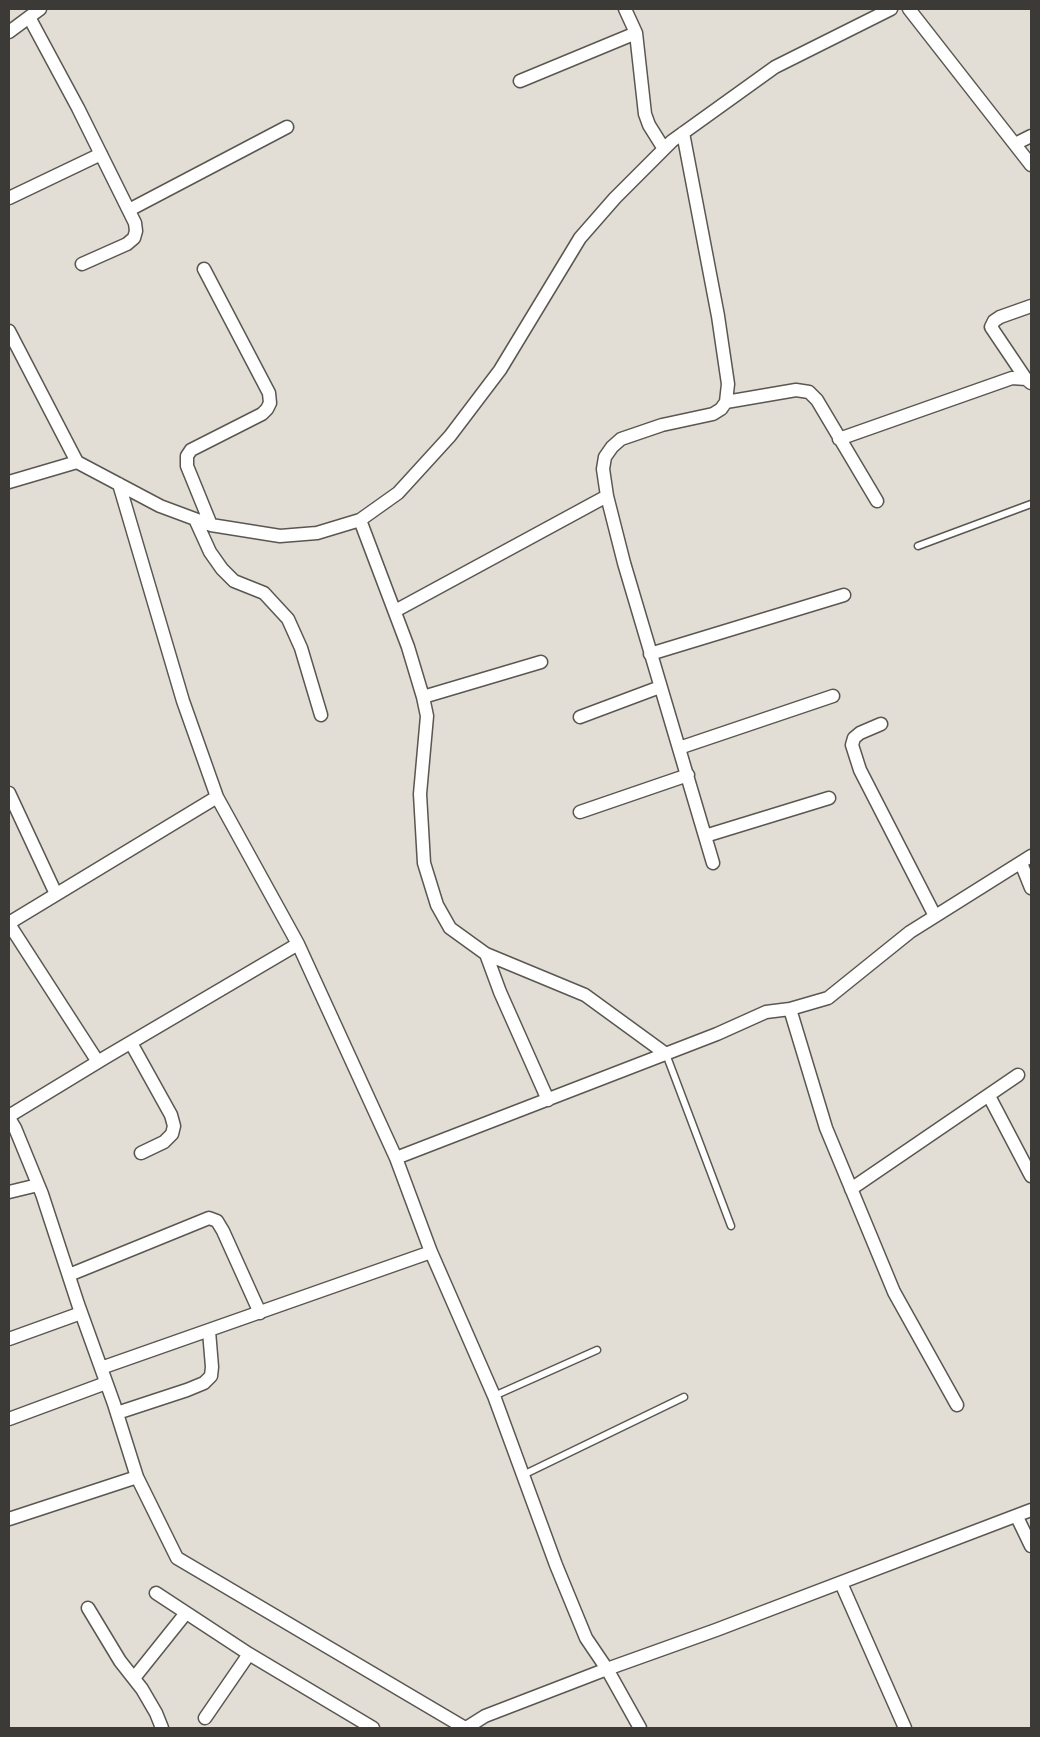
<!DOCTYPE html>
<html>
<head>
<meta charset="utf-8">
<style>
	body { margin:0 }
	#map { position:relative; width:1040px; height:1737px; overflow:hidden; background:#e2ded6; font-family:Cabin,sans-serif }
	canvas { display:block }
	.frame { position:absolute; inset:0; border:10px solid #3b3a36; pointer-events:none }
</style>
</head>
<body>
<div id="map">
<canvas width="1040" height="1737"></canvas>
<div class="frame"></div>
</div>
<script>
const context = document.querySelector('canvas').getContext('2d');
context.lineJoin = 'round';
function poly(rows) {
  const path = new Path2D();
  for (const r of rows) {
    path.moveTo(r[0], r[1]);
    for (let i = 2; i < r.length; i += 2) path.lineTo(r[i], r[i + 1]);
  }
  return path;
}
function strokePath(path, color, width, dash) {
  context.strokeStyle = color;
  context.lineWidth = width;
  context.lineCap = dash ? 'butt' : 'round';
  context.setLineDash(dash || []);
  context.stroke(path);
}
const service = poly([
	[918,546,1031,504],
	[666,1054,731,1226],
	[494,1396,597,1350],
	[523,1475,684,1397]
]);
const minor = poly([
	[625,9,636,33,645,114,649,125,664,149],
	[909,9,1031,165],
	[29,17,78,108,135,223,136,231,134,238,127,244,82,264],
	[9,32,40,9],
	[520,81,636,33],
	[683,133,718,316,728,384,726,402,721,409,713,414,662,425,621,439,612,447,605,457,603,469,607,496,624,563,713,863],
	[1015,144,1031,136],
	[9,198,101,154],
	[129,210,287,127],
	[204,269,269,393,270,403,267,409,262,414,191,450,187,456,187,466,211,525],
	[9,331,77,462],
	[1026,379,991,327,994,321,1000,317,1031,306],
	[726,402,796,390,809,392,817,400,877,501],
	[839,439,1012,378,1026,379,1031,383],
	[9,482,77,462,160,506,211,525,280,536,317,533,360,520,398,493,450,436,500,370,580,238,615,198,672,141,775,67,891,9],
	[119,484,183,701,217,797,298,944,396,1158,431,1252,494,1396,556,1565,586,1638,607,1669,640,1728],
	[195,519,210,552,222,569,234,581,264,593,288,619,301,648,321,715],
	[360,520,408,647,423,697,427,716,420,794,424,863,437,905,450,928,486,954,585,995,666,1054],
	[395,611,607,496],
	[650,654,844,595],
	[423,697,541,662],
	[580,717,660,687],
	[881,724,860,733,854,738,852,745,860,770,935,916],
	[679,748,833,696],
	[9,793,56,894],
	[580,812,688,775],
	[705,836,829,798],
	[1021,863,1031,888],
	[9,923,217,797],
	[9,924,98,1062],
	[486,954,500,992,548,1100],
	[790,1009,826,1128,894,1292,957,1405],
	[131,1043,171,1115,174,1126,172,1134,164,1142,141,1153],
	[989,1096,1031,1176],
	[9,1116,106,1057,298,944],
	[9,1118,15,1128,42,1194,78,1304,114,1404,137,1477],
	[396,1158,717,1034,766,1012,790,1009,828,998,910,932,1031,856],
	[851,1189,1018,1075],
	[9,1192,38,1185],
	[69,1275,209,1218,217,1221,223,1231,260,1313],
	[9,1339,81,1313],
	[101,1368,431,1252],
	[117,1413,187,1390,204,1383,211,1376,212,1367,209,1331],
	[9,1419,106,1383],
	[1017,1517,1031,1546],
	[9,1519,137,1477,177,1558,465,1728],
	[841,1583,905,1728],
	[156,1593,249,1654,373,1728],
	[88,1608,120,1661,142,1689,156,1713,162,1728],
	[134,1678,186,1613],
	[205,1718,249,1654],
	[466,1728,485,1716,607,1669,716,1630,1031,1510]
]);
strokePath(service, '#5a5750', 9);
strokePath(minor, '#5a5750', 15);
strokePath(service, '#fff', 6);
strokePath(minor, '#fff', 12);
</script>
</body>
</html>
